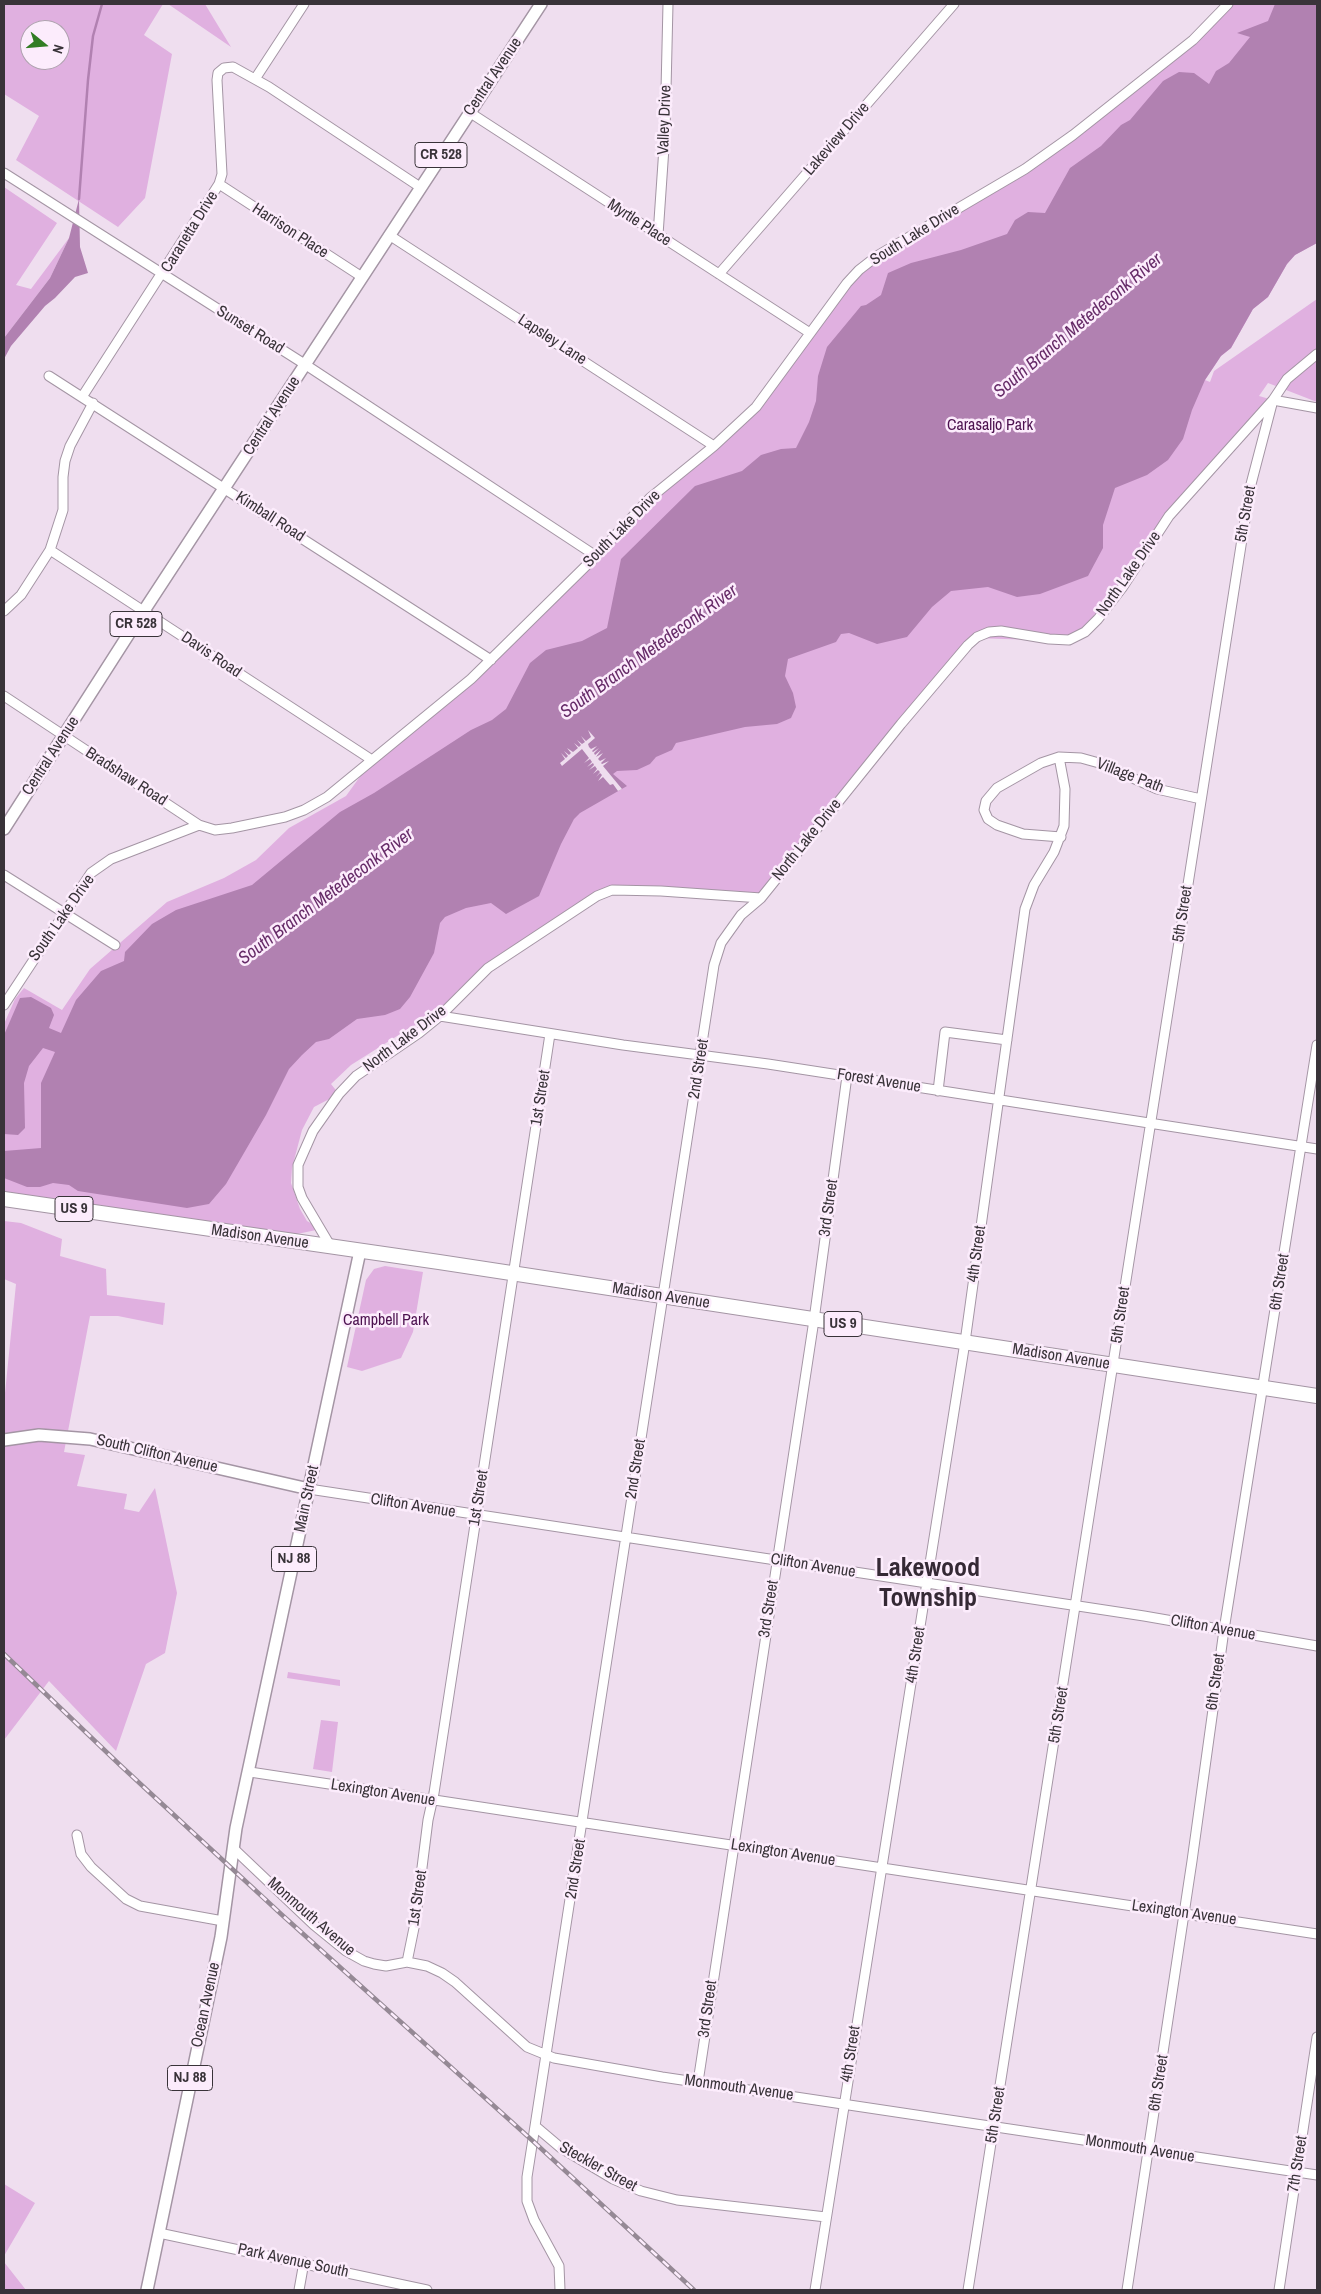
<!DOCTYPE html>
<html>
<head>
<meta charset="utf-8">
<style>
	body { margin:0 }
	#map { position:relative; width:1321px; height:2294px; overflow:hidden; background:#efdeef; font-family:"Archivo Narrow",sans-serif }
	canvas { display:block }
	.frame { position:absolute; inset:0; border:5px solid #393339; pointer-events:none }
	.north { position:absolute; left:20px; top:20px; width:50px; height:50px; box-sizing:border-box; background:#fcecfc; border:1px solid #aea2ae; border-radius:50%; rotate:107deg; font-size:14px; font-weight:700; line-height:20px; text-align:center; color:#393339 }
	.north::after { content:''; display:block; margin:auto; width:18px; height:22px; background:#327d24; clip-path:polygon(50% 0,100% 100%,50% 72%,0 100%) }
</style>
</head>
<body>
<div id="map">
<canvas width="1321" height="2294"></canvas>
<div class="frame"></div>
<div class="north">N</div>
</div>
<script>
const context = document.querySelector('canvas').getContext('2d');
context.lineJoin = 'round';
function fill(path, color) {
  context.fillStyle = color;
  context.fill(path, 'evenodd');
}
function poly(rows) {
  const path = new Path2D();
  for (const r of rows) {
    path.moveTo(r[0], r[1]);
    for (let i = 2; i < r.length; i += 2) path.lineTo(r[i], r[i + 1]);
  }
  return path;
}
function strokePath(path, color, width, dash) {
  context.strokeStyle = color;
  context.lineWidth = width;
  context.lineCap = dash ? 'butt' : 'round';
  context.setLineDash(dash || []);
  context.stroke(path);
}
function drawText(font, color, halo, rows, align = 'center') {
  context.font = font + ' "Archivo Narrow",sans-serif';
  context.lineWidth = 5;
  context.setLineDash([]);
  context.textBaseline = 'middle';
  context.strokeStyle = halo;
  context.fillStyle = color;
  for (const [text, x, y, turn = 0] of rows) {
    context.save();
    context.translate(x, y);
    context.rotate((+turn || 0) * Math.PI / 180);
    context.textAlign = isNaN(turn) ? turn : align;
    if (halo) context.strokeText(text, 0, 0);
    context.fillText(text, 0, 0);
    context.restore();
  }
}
fill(poly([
	[4,4,163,4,144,35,172,54,145,198,118,227,16,160,39,116,4,94],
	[30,30,60,30,60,60,30,60],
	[168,4,205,4,231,47],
	[1228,4,1317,4,1317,243,1295,255,1287,264,1268,297,1253,309,1231,348,1221,356,1205,380,1210,382,1214,371,1317,299,1317,402,1268,383,1259,396,1273,400,1174,510,1098,619,1064,641,975,638,761,898,612,890,457,991,440,1016,413,1026,351,1065,331,1084,339,1094,314,1107,302,1130,292,1168,291,1183,300,1209,307,1221,321,1229,297,1234,4,1194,4,1024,15,999,24,988,62,1010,90,969,167,902,224,878,256,860,289,828,346,796,372,760,471,679,650,498,756,407,859,270,1025,169,1172,57],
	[4,187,57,223,16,285,31,289,69,238,50,278,4,338],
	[4,1221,21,1223,62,1239,60,1256,106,1269,107,1295,165,1303,163,1325,118,1316,90,1316,64,1452,85,1455,77,1486,127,1494,124,1509,139,1512,155,1488,177,1593,165,1653,146,1664,116,1751,49,1681,4,1740,4,1403,16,1284,4,1279],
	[385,1266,423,1272,413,1332,401,1358,362,1371,347,1367,366,1280,374,1269],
	[288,1672,340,1680,340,1686,287,1678],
	[321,1720,338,1722,332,1772,313,1769],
	[4,2184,35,2203,4,2256],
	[4,2262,26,2290,4,2290]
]), '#e0b0e0');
fill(poly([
	[1275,4,1317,4,1317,243,1295,255,1287,264,1268,297,1253,309,1231,348,1221,356,1205,380,1192,410,1183,439,1168,460,1147,475,1115,488,1103,525,1103,548,1088,576,1040,594,1017,597,988,587,951,591,932,607,907,637,877,644,849,633,841,634,836,642,788,659,785,676,793,693,796,707,791,718,777,724,745,727,676,743,672,750,656,757,650,764,637,770,617,771,613,774,627,786,580,813,574,819,561,844,539,896,506,914,491,903,466,908,445,917,440,923,434,953,410,997,400,1009,385,1015,357,1019,329,1039,316,1042,302,1055,289,1069,266,1115,226,1184,209,1204,187,1208,78,1191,69,1185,53,1183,40,1187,27,1187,4,1178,4,1151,41,1148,41,1083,55,1052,43,1048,29,1066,24,1083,25,1128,18,1135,4,1134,4,1035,20,998,31,997,51,1008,54,1015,49,1028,61,1033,76,1000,101,971,124,961,125,952,152,924,176,910,252,885,340,812,374,793,471,730,492,720,506,709,530,663,546,650,582,641,607,628,621,559,695,486,742,471,761,455,781,449,796,448,809,422,816,401,818,376,827,347,861,306,866,305,881,295,888,273,911,263,961,250,1007,234,1015,220,1028,212,1045,213,1070,168,1101,146,1121,125,1130,120,1163,81,1179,72,1194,73,1209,84,1216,71,1229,63,1250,37,1237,33,1268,21],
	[79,199,80,247,88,273,75,277,55,298,45,306,11,346,4,359,4,338,50,278,69,238]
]), '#b181b1');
fill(poly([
	[588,730,595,738,588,744,589,747,591,749,597,746,592,751,593,752,599,748,594,753,595,755,601,750,596,757,603,753,598,759,600,761,606,758,601,763,602,764,609,761,603,766,622,789,618,791,613,784,610,785,603,777,598,781,602,775,600,773,596,777,600,772,598,770,593,774,597,769,595,766,589,770,594,765,593,763,587,767,592,762,590,759,584,763,589,758,582,749,562,766,560,763,565,759,561,753,566,758,568,756,564,751,569,755,571,753,567,748,573,752,578,748,574,743,579,747,581,745,577,740,582,744,585,742,581,736,586,741,591,737]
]), '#efdeef');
strokePath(poly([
	[79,199,88,80,93,36,102,4]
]), '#b181b1', 2.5);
const minor = poly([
	[255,79,304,4],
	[469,112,810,333],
	[4,173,306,365,596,556],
	[219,184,362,277],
	[389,235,714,446],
	[658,235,665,133,668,4],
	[719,274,954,4],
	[49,376,491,660],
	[82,397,219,184,222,174,217,80,218,73,224,68,233,67,269,87,420,187],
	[50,550,372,760],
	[4,611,21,595,50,550,63,510,63,477,65,461,70,446,93,403],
	[4,696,199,825],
	[1061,837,1023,834,997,825,988,819,984,810,986,801,997,788,1041,763,1059,757,1081,758,1099,763,1157,789,1201,799],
	[4,875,115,945],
	[4,1005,91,873,111,859,199,825,215,830,232,828,285,817,304,810,327,797,471,679,596,556,650,498,714,446,756,407,847,283,859,270,877,256,1025,169,1073,135,1193,40,1228,4],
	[440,1016,623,1045,768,1064,1317,1149],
	[938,1091,945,1032,1007,1040],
	[331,1247,302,1198,298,1187,298,1165,313,1131,339,1094,356,1076,419,1033,440,1016,488,968,597,896,612,890,661,891,761,898],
	[309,1489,1144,1616,1317,1646],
	[250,1772,1317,1934],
	[77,1835,81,1854,91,1867,126,1899,140,1906,223,1921],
	[233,1848,314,1925,346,1951,364,1961,374,1964,386,1966,407,1962,427,1966,442,1973,455,1982,527,2047,554,2058,662,2077,1317,2175],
	[407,1962,415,1923,428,1820,434,1793,550,1034],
	[698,2082,814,1320,847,1076],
	[535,2126,527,2177,527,2201,534,2220,559,2266,560,2290],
	[826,2217,677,2200,641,2191,613,2179,561,2148,535,2126,714,965,721,943,741,915,761,898,901,724,968,645,977,637,989,632,1001,631,1049,639,1069,640,1085,632,1098,619,1122,588,1169,516,1273,400,1287,379,1317,354],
	[159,2233,427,2290],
	[299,2290,304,2262],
	[815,2290,965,1342,1025,909,1034,885,1054,852,1064,826,1065,789,1059,757],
	[968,2290,1250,488,1273,400,1317,408],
	[1127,2290,1192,1861,1224,1630,1317,1045],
	[1279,2290,1317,2037]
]);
const major = poly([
	[4,829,130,632,541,4],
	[4,1440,39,1435,90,1439,309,1489],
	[147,2290,221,1937,236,1828,360,1251]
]);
const highway = poly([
	[4,1199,439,1262,1317,1396]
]);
strokePath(minor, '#a495a4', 11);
strokePath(major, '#a495a4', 14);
strokePath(highway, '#a495a4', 16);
strokePath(minor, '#fff', 9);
strokePath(major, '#fff', 11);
strokePath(highway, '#fff', 14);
const rail = poly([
	[4,1654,120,1765,281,1914,534,2142,694,2290]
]);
strokePath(rail, '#958995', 4.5);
strokePath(rail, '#fcecfc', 2.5, [8]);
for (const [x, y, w] of [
	[441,155,52],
	[136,624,52],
	[74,1209,38],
	[843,1324,38],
	[294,1559,45],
	[190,2078,45]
]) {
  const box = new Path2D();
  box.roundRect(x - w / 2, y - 12.5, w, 25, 4);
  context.fillStyle = '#fcecfc';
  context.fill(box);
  strokePath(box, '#393339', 1);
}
drawText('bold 15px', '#393339', null, [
	["CR 528",441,155],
	["CR 528",136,624],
	["US 9",74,1209],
	["US 9",843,1324],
	["NJ 88",294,1559],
	["NJ 88",190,2078]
]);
drawText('16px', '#393339', '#fcecfc', [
	["Central Avenue",493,77,-56],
	["Valley Drive",665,120,-88],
	["Lakeview Drive",837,139,-49],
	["Myrtle Place",639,223,33],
	["Harrison Place",290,231,33],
	["Caranetta Drive",190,232,-58],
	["South Lake Drive",915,235,-32],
	["Sunset Road",250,330,32],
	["Lapsley Lane",552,340,33],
	["Central Avenue",272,416,-57],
	["5th Street",1246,514,-80],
	["Kimball Road",270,517,33],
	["South Lake Drive",622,529,-45],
	["North Lake Drive",1129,574,-55],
	["Davis Road",211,655,34],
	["Central Avenue",51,756,-57],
	["Village Path",1130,776,21],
	["Bradshaw Road",126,777,33],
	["North Lake Drive",807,840,-51],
	["5th Street",1183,914,-81],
	["South Lake Drive",62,918,-55],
	["North Lake Drive",405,1039,-37],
	["2nd Street",699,1069,-81],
	["Forest Avenue",879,1081,9],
	["1st Street",541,1098,-81],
	["3rd Street",829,1208,-82],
	["Madison Avenue",260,1237,8],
	["4th Street",977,1254,-82],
	["6th Street",1280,1282,-81],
	["Madison Avenue",661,1296,9],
	["5th Street",1121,1315,-82],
	["Madison Avenue",1061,1357,9],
	["South Clifton Avenue",157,1454,13],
	["2nd Street",636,1469,-81],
	["1st Street",479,1498,-81],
	["Main Street",307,1499,-78],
	["Clifton Avenue",413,1506,9],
	["Clifton Avenue",813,1566,9],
	["3rd Street",769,1609,-81],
	["Clifton Avenue",1213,1628,10],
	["4th Street",916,1655,-81],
	["6th Street",1216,1682,-82],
	["5th Street",1059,1715,-81],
	["Lexington Avenue",383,1793,9],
	["Lexington Avenue",783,1853,9],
	["2nd Street",576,1869,-81],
	["1st Street",418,1898,-82],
	["Lexington Avenue",1184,1913,8],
	["Monmouth Avenue",311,1917,41],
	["Ocean Avenue",206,2005,-78],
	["3rd Street",708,2009,-82],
	["4th Street",851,2054,-81],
	["6th Street",1159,2083,-81],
	["Monmouth Avenue",739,2088,8],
	["5th Street",996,2115,-81],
	["Monmouth Avenue",1140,2149,9],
	["7th Street",1298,2164,-81],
	["Steckler Street",598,2167,29],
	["Park Avenue South",293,2261,12]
]);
drawText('16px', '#4c114f', '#fcecfc', [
	["Carasaljo Park",990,426],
	["Campbell Park",386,1321]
]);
drawText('italic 18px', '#662b68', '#fcecfc', [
	["South Branch Metedeconk River",1078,326,-40],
	["South Branch Metedeconk River",649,652,-36],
	["South Branch Metedeconk River",326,897,-37]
]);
drawText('bold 26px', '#352935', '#fcecfc', [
	["Lakewood",928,1569],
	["Township",928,1599]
]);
</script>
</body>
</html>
